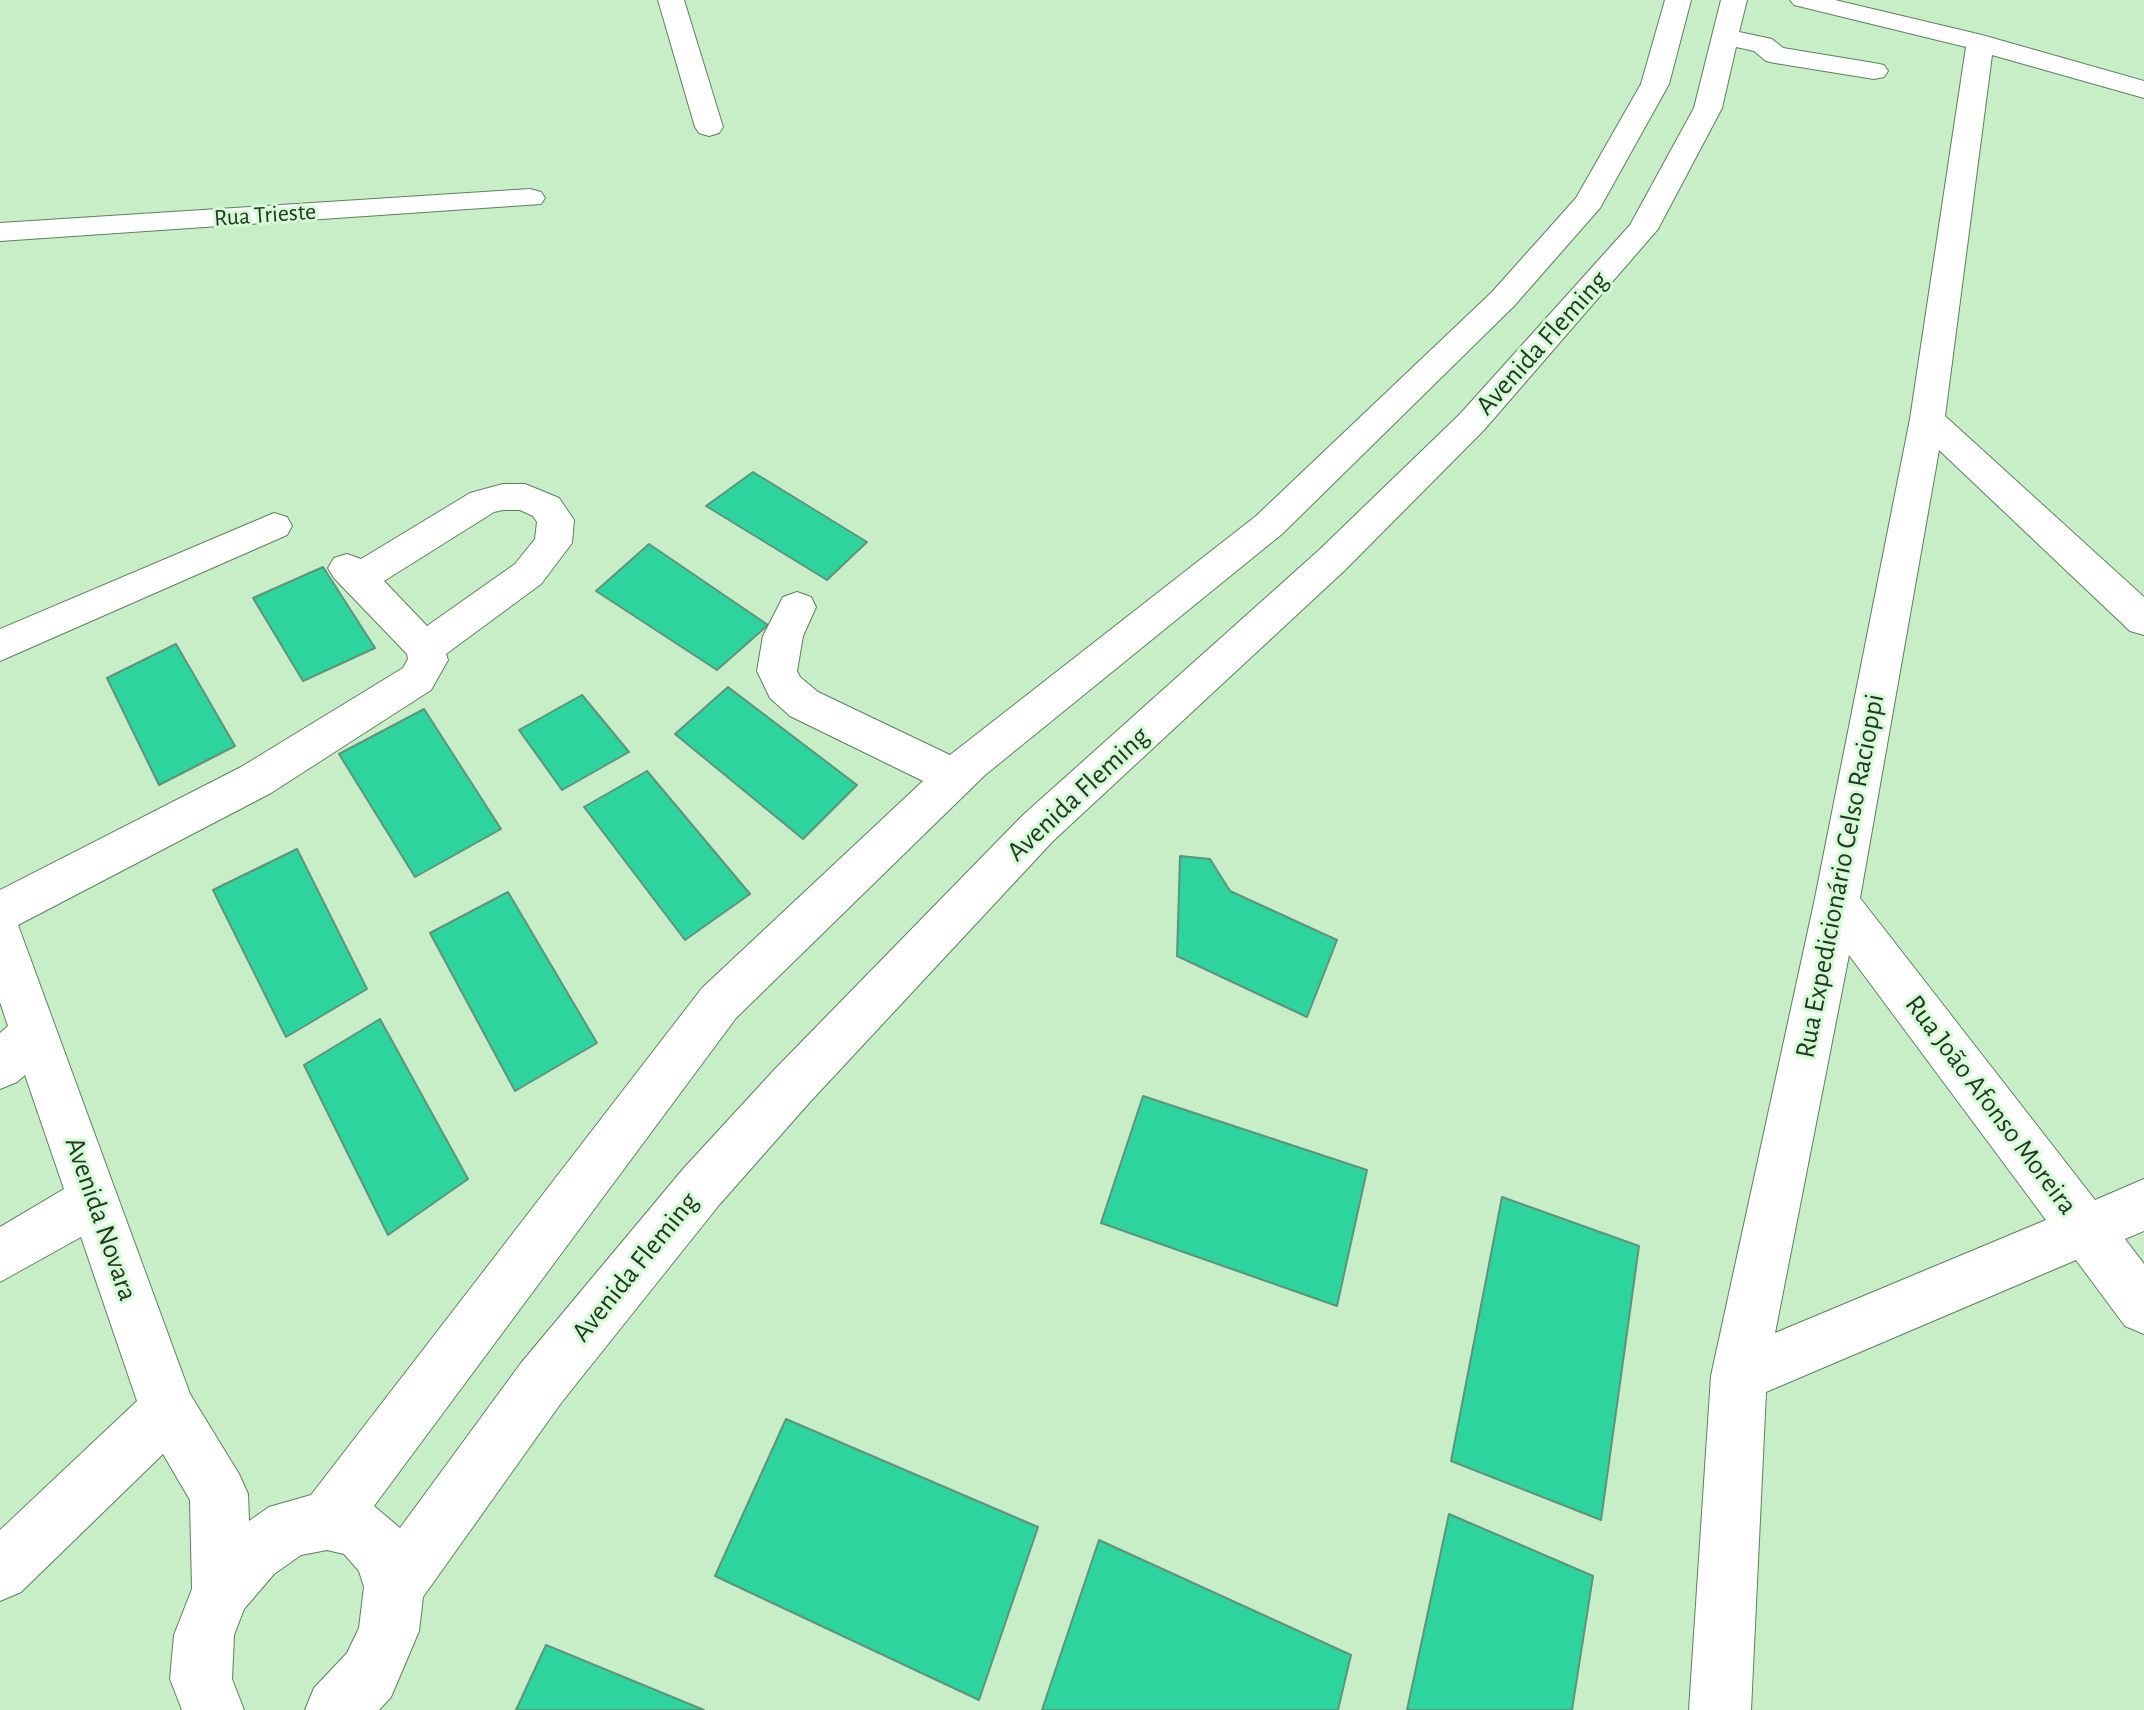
<!DOCTYPE html>
<html>
<head>
<meta charset="utf-8">
<style>
	body { margin:0 }
	canvas { display:block; background:#c7eec7 }
</style>
</head>
<body>
<canvas width="2144" height="1710"></canvas>
<script>
const context = document.querySelector('canvas').getContext('2d');
context.lineJoin = 'round';
function fill(path, color) {
  context.fillStyle = color;
  context.fill(path, 'evenodd');
}
function poly(rows) {
  const path = new Path2D();
  for (const r of rows) {
    path.moveTo(r[0], r[1]);
    for (let i = 2; i < r.length; i += 2) path.lineTo(r[i], r[i + 1]);
  }
  return path;
}
function strokePath(path, color, width, dash) {
  context.strokeStyle = color;
  context.lineWidth = width;
  context.lineCap = dash ? 'butt' : 'round';
  context.setLineDash(dash || []);
  context.stroke(path);
}
function drawText(font, color, halo, rows, align = 'center') {
  context.font = font + ' "Alegreya Sans",sans-serif';
  context.lineWidth = 6;
  context.setLineDash([]);
  context.textBaseline = 'middle';
  context.strokeStyle = halo;
  context.fillStyle = color;
  for (const [text, x, y, turn = 0] of rows) {
    context.save();
    context.translate(x, y);
    context.rotate((+turn || 0) * Math.PI / 180);
    context.textAlign = isNaN(turn) ? turn : align;
    if (halo) context.strokeText(text, 0, 0);
    context.fillText(text, 0, 0);
    context.restore();
  }
}
const building = poly([
	[753,472,867,542,827,580,706,506,753,472],
	[649,544,768,625,717,670,596,591,649,544],
	[323,567,375,648,303,681,253,598,323,567],
	[176,644,235,746,159,785,107,678,176,644],
	[728,687,857,785,803,839,675,734,728,687],
	[582,695,629,752,562,790,519,730,582,695],
	[424,709,501,829,415,877,339,754,424,709],
	[647,771,750,894,685,940,584,807,647,771],
	[297,849,367,989,286,1037,213,890,297,849],
	[1180,856,1210,859,1230,891,1337,940,1307,1017,1177,956,1180,856],
	[508,892,597,1043,515,1091,430,933,508,892],
	[380,1019,468,1179,388,1235,304,1065,380,1019],
	[1143,1096,1367,1170,1337,1306,1101,1223,1143,1096],
	[1502,1197,1639,1246,1601,1520,1451,1461,1502,1197],
	[786,1419,1038,1527,979,1700,715,1576,786,1419],
	[1449,1514,1593,1576,1572,1710,1407,1710,1449,1514],
	[1099,1540,1351,1655,1338,1710,1042,1710,1099,1540],
	[546,1645,704,1710,516,1710,546,1645]
]);
fill(building, '#2ed49d');
strokePath(building, '#5e937c', 2);
const minor = poly([
	[658,0,684,0,723,127,719,133,709,136,699,133,695,127,658,0],
	[1665,0,1691,0,1669,84,1600,208,1514,306,1282,534,985,775,736,1018,374,1506,400,1528,521,1363,683,1169,775,1069,1023,815,1318,551,1460,414,1630,225,1694,108,1721,0,1747,0,1739,32,1772,39,1783,48,1874,63,1884,65,1888,71,1884,77,1874,79,1775,63,1766,61,1754,51,1736,47,1722,108,1658,229,1484,430,1344,571,1053,841,809,1103,719,1205,561,1403,423,1597,419,1631,391,1697,379,1710,305,1710,314,1688,347,1653,359,1628,364,1587,359,1571,344,1554,327,1550,301,1555,274,1574,244,1609,234,1635,232,1679,244,1710,182,1710,170,1679,174,1635,192,1589,190,1500,163,1454,21,1592,0,1601,0,1530,137,1401,81,1237,0,1282,0,1227,64,1189,25,1075,17,1082,0,1089,0,1033,8,1026,0,1002,0,890,241,767,403,668,408,659,407,654,334,578,328,568,334,558,347,554,361,559,470,493,503,484,525,484,559,498,574,520,572,543,541,584,446,654,448,660,431,690,271,793,18,925,190,1394,239,1474,248,1494,249,1521,269,1507,311,1495,702,988,923,781,790,716,770,698,757,671,763,636,783,597,797,592,811,597,816,607,803,636,797,671,800,677,818,692,950,755,1256,516,1492,292,1576,198,1641,84,1665,0],
	[503,510,520,510,533,516,537,522,535,539,515,564,427,626,384,581,494,512,503,510],
	[1790,0,1835,0,1982,35,2144,81,2144,98,1992,55,1945,416,2144,597,2144,635,2130,631,1939,450,1860,898,2095,1200,2144,1179,2144,1231,2125,1239,2144,1264,2144,1334,2125,1326,2076,1260,1766,1392,1751,1710,1689,1710,1711,1376,1814,903,1910,419,1966,47,1794,5,1790,0],
	[1849,955,2046,1220,1775,1333,1849,955],
	[530,189,541,192,545,198,541,204,0,241,0,223,530,189],
	[274,513,287,517,292,526,287,535,0,661,0,629,274,513]
]);
strokePath(minor, '#5d815d', 2);
fill(minor, '#fff');
drawText('24px', '#263626', '#d4fcd4', [
	["Rua Trieste",265,215,-4]
]);
drawText('28px', '#263626', '#d4fcd4', [
	["Avenida Fleming",1542,343,-48],
	["Avenida Fleming",1078,794,-43],
	["Rua Expedicionário Celso Racioppi",1840,876,-79],
	["Rua João Afonso Moreira",1991,1105,53],
	["Avenida Novara",101,1219,71],
	["Avenida Fleming",635,1267,-51]
]);
</script>
</body>
</html>
